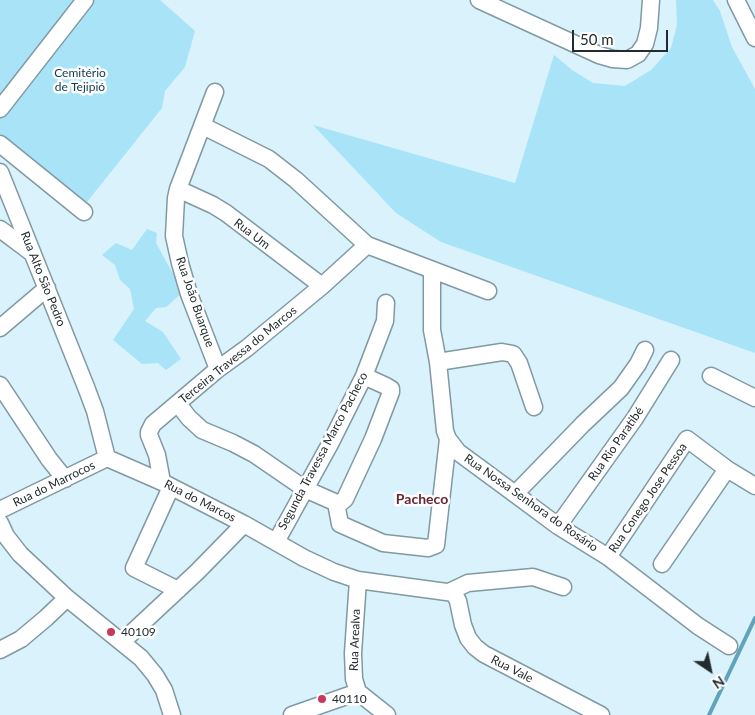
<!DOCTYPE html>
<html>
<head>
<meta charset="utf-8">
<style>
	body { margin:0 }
	#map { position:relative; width:755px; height:715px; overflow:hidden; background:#d9f2fc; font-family:Lato,sans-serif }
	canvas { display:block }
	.north { position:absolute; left:685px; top:645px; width:50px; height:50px; -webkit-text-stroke:4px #fff; paint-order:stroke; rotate:146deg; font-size:14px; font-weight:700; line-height:20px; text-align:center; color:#222c2f }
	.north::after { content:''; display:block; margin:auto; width:18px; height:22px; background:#222c2f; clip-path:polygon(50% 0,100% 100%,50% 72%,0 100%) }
	.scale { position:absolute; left:572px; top:30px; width:96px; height:22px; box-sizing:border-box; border:2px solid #222c2f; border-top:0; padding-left:6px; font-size:15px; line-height:18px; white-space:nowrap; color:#222c2f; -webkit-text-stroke:4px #fff; paint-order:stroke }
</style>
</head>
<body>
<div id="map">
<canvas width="755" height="715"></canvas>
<div class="north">N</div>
<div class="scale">50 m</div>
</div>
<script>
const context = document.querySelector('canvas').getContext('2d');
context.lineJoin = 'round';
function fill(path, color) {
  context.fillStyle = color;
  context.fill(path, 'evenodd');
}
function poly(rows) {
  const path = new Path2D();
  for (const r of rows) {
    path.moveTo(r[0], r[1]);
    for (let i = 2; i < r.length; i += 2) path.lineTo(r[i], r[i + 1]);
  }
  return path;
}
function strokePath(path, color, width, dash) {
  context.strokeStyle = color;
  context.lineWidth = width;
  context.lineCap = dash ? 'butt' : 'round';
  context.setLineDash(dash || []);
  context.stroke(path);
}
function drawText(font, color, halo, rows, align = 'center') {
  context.font = font + ' Lato,sans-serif';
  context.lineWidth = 5;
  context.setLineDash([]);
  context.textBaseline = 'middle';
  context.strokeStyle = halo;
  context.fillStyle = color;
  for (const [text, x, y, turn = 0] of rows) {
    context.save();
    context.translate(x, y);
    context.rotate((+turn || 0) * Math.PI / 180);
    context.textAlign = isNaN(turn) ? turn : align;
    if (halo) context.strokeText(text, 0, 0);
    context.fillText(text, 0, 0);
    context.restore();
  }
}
fill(poly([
	[0,0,160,0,195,31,185,67,165,91,162,108,87,202,54,180,0,137],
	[676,0,713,0,720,11,732,47,755,89,755,353,441,242,396,213,313,125,515,183,554,55,572,70,593,83,625,86,651,70,671,48,677,25],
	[147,229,157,233,156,243,183,292,166,307,156,308,145,321,163,332,181,359,166,370,158,363,142,364,113,340,134,309,130,289,120,280,115,265,102,255,116,243,132,250]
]), '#a8e3f8');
strokePath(poly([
	[709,715,755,618]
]), '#60a3ba', 4);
const minor = poly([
	[479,0,599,55,613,59,627,60,638,54,645,44,649,28,651,0],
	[736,0,755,38],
	[215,92,178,189,176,198,174,236,180,263,189,294,218,369],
	[0,109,85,0],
	[203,126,269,159,296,180,367,245,488,291],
	[0,144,84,212],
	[0,172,86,387,95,411,107,458,162,482,244,524,304,558,334,572,358,580,454,593,458,601,463,625,468,638,475,647,484,654,601,715],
	[178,189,213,205,226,213,322,286],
	[0,229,32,253],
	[432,270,432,330,438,362,445,431,448,439,458,452,515,494,558,526,608,557,698,626,729,646],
	[0,328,47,288],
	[438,362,502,352,513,354,519,363,534,407],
	[711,376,755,398],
	[0,385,49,459,65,479],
	[178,404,189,418,202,430,233,443,254,454,305,489,339,504,345,499,373,439,391,392,391,389,386,386,364,376],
	[162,482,157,455,149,435,149,432,153,424,218,369,247,348,322,286,367,245],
	[171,487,134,568,178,590],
	[515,494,583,424,621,388,638,364,645,350],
	[336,503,340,524,383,543,428,548,436,545,448,439],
	[0,510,107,458],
	[0,523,6,536,20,554,67,598,141,658,155,675,164,690,172,715],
	[558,526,635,418,671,360],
	[276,542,330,444,364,376,385,321,386,303],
	[608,557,687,439,727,469,755,486],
	[662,564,727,469],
	[358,580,353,653,354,679,358,692,387,715],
	[451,591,468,583,533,577,563,587],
	[122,642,197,572,244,524],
	[0,650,21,639,46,618,67,598],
	[292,715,358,692]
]);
strokePath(minor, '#8199a2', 19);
strokePath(minor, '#fff', 16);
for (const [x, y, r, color] of [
	[111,632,5,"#c83858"],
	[322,699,5,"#c83858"]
]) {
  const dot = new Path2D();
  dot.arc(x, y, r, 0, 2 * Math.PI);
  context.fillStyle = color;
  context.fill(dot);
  strokePath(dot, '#fff', 2);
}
drawText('12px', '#0f3a48', '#fff', [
	["Cemitério",80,73],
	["de Tejipió",80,87]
]);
drawText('12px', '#222c2f', '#fff', [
	["Rua Um",252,234,37],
	["Rua Alto São Pedro",43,279,68],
	["Rua João Buarque",195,302,71],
	["Terceira Travessa do Marcos",238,355,-39],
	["Rua Rio Paratibé",616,444,-55],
	["Segunda Travessa Marco Pacheco",323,451,-62],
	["Rua do Marrocos",54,484,-26],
	["Rua Conego Jose Pessoa",648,498,-56],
	["Rua do Marcos",200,501,27],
	["Rua Nossa Senhora do Rosário",531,503,35],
	["Rua Arealva",355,640,-88],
	["Rua Vale",512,669,27]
]);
drawText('12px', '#222c2f', '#fff', [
	["40109",121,632],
	["40110",332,699]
], 'left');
drawText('bold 14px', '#692431', '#fff', [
	["Pacheco",422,499]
]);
</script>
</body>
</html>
